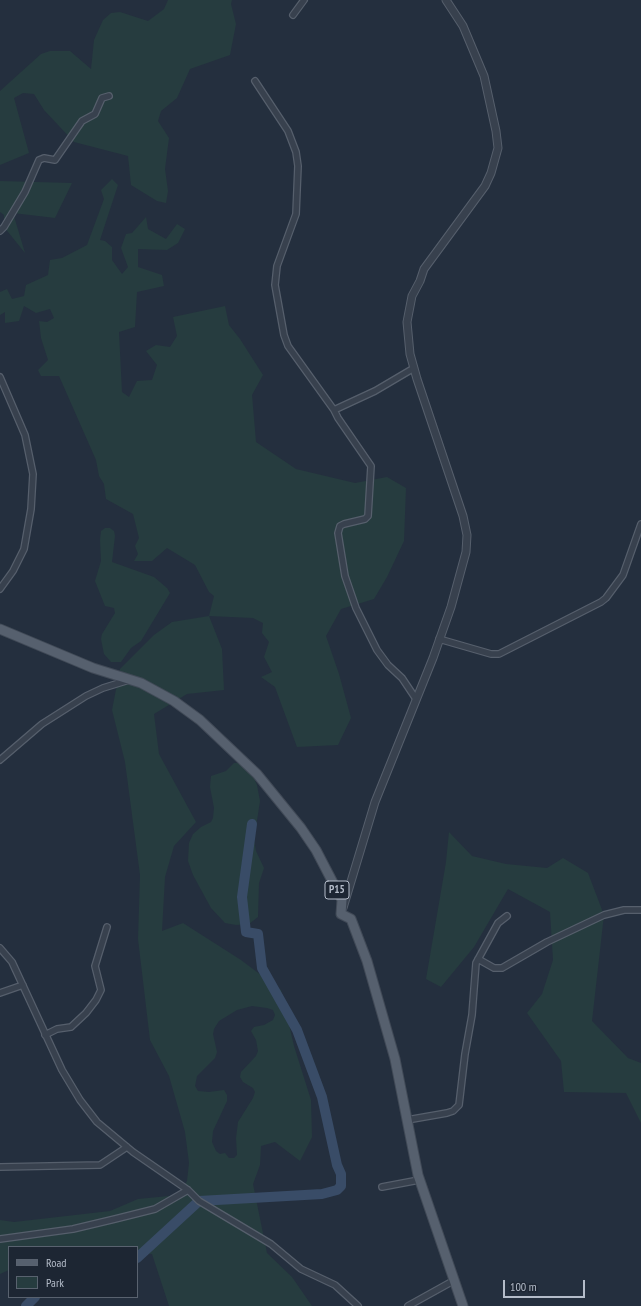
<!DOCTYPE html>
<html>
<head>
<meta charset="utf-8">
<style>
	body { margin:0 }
	#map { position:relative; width:641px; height:1306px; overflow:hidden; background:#242f3e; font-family:"PT Sans Narrow",sans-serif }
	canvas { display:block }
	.legend { position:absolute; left:8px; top:1246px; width:130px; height:52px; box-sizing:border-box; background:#1d2633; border:1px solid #59626f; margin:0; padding:5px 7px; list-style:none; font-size:12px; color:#b4bcc9 }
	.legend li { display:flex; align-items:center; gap:8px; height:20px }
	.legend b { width:20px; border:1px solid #59626f }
	.scale { position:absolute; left:503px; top:1280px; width:82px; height:18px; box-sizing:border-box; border:2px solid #b4bcc9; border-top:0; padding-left:5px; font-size:12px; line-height:14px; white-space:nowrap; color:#b4bcc9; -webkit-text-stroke:3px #1d2633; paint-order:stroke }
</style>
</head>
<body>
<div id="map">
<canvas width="641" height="1306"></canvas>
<ul class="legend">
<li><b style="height:5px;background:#56606e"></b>Road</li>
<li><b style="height:11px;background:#263c3f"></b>Park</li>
</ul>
<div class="scale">100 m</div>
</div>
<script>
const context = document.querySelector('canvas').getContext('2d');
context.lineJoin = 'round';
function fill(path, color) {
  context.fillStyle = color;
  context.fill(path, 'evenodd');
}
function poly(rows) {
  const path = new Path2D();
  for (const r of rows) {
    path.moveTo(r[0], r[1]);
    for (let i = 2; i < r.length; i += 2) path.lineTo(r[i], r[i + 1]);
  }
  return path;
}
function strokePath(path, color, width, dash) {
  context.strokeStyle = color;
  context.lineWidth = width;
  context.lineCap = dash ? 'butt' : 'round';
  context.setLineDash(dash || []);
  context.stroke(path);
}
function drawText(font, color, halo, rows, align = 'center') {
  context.font = font + ' "PT Sans Narrow",sans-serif';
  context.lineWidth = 3.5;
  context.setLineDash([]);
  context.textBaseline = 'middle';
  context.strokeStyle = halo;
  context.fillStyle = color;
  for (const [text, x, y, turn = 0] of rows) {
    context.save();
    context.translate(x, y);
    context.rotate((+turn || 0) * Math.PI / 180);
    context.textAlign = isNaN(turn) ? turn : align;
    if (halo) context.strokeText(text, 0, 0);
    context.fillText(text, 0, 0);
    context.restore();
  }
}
fill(poly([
	[168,0,232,0,231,4,236,24,230,55,190,69,177,98,161,111,158,121,169,138,165,169,168,191,166,203,157,201,131,185,128,156,74,142,44,110,34,94,23,93,14,98,29,153,0,165,0,91,41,54,50,51,70,51,91,69,94,40,103,20,111,13,120,12,148,21,164,9],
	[112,179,118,185,100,240,105,241,112,247,112,260,122,274,128,267,121,248,126,234,132,233,146,217,148,229,166,239,177,224,185,229,178,243,167,250,138,249,138,267,162,275,164,286,137,292,135,327,119,332,122,392,129,397,137,381,152,380,157,365,146,351,156,345,170,347,177,336,173,317,225,306,229,325,240,339,263,375,252,395,256,442,296,469,355,483,387,477,406,488,404,541,387,577,374,599,341,609,326,636,339,674,351,718,338,745,297,747,275,687,261,677,272,672,264,657,269,642,262,633,263,623,253,618,209,616,222,649,224,690,187,694,154,714,159,754,196,822,174,846,165,877,162,931,183,923,241,960,281,990,294,1046,311,1100,312,1137,300,1161,275,1142,261,1146,260,1165,253,1184,267,1253,292,1277,312,1306,169,1306,152,1254,137,1253,137,1247,9,1247,9,1270,0,1274,0,1220,14,1222,110,1211,138,1199,179,1195,187,1181,189,1163,185,1132,169,1076,150,1040,138,939,140,875,125,762,112,710,120,669,154,635,172,622,209,616,214,596,209,592,195,565,167,548,152,561,134,561,138,554,135,546,139,538,133,514,106,499,104,484,99,476,96,460,59,376,41,376,38,370,48,360,41,338,39,321,47,322,54,318,50,309,36,313,24,306,19,321,5,323,5,312,0,315,0,292,7,289,12,299,24,296,26,285,48,275,50,260,62,258,87,245,104,199,101,190],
	[252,1006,267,1008,273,1010,275,1015,273,1020,264,1025,254,1027,251,1031,256,1040,258,1051,256,1056,241,1072,240,1077,243,1082,253,1088,255,1092,253,1098,238,1122,236,1138,237,1155,234,1158,229,1158,225,1153,220,1154,216,1151,212,1142,213,1131,227,1101,227,1095,224,1090,209,1092,198,1091,195,1086,197,1076,215,1058,217,1052,213,1034,214,1029,219,1021,237,1010],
	[0,181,72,183,55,218,13,213,25,253,4,227,4,215,0,212],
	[105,528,110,528,114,531,115,536,112,562,154,577,167,588,170,593,141,641,131,648,121,662,111,662,104,654,101,639,102,634,115,613,114,608,105,606,95,581,101,561,100,540,101,531],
	[234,763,240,763,252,774,257,785,260,801,254,840,256,851,264,868,259,883,258,917,249,924,236,925,225,923,211,908,193,875,188,861,189,843,193,834,201,827,211,822,213,818,214,808,210,787,211,776,226,771],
	[449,832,472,856,506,864,547,868,563,858,588,873,604,915,592,1021,628,1058,641,1063,641,1123,626,1093,564,1092,561,1061,527,1013,542,994,553,960,550,912,508,889,474,947,441,987,426,979,446,862]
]), '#263c3f');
strokePath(poly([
	[137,1258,199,1201,322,1194,337,1190,341,1186,341,1174,337,1165,322,1097,297,1030,262,968,258,934,246,932,242,897,252,824],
	[26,1306,35,1297]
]), '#394c67', 10);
const minor = poly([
	[293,15,304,0],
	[255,81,288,131,296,152,298,166,296,214,277,266,275,285,284,335,288,346,334,410,338,418,371,466,368,516,365,519,344,524,340,526,338,533,345,576,356,608,377,650,388,665,402,678,416,699],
	[0,231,4,227,25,192,39,160,44,158,55,160,82,121,95,114,102,98,109,96],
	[0,377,25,435,33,474,31,509,24,549,13,571,0,589],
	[334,410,375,391,414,368],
	[439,639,491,654,499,654,601,602,606,598,623,575,641,524],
	[0,760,42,724,86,696,103,688,129,680],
	[0,948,12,962,62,1070,80,1100,97,1122,133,1152,188,1190,199,1201,271,1244,301,1269,335,1285,358,1306],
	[478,959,494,968,502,968,547,942,604,915,624,910,641,910],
	[0,993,23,985],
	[45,1035,57,1029,71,1027,86,1013,96,1000,101,990,95,966,107,927],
	[407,1120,447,1113,453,1111,459,1105,465,1054,472,1015,476,963,498,923,507,916],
	[0,1167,100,1165,127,1147],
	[382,1187,419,1180],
	[0,1239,73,1229,115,1219,155,1209,188,1190],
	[408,1306,453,1281]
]);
const tertiary = poly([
	[343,908,375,802,433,658,451,607,466,552,467,535,463,516,417,379,410,354,407,322,412,296,420,281,424,269,485,186,491,173,498,148,496,131,484,76,463,26,446,0]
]);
const primary = poly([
	[0,629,93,668,141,683,174,701,200,720,257,774,301,828,316,850,342,900,341,914,351,919,367,961,395,1059,418,1175,463,1306]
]);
strokePath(minor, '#565f6c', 8);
strokePath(tertiary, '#565f6c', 9);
strokePath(primary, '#414a57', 11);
strokePath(minor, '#38414e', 5.5);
strokePath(tertiary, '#38414e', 7);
strokePath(primary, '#56606e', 9);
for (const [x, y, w] of [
	[337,890,24]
]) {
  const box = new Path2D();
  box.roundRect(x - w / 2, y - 9, w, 18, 3);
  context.fillStyle = '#1d2633';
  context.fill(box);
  strokePath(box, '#b4bcc9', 1);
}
drawText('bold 11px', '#b4bcc9', null, [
	["P15",337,890]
]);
</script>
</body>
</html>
